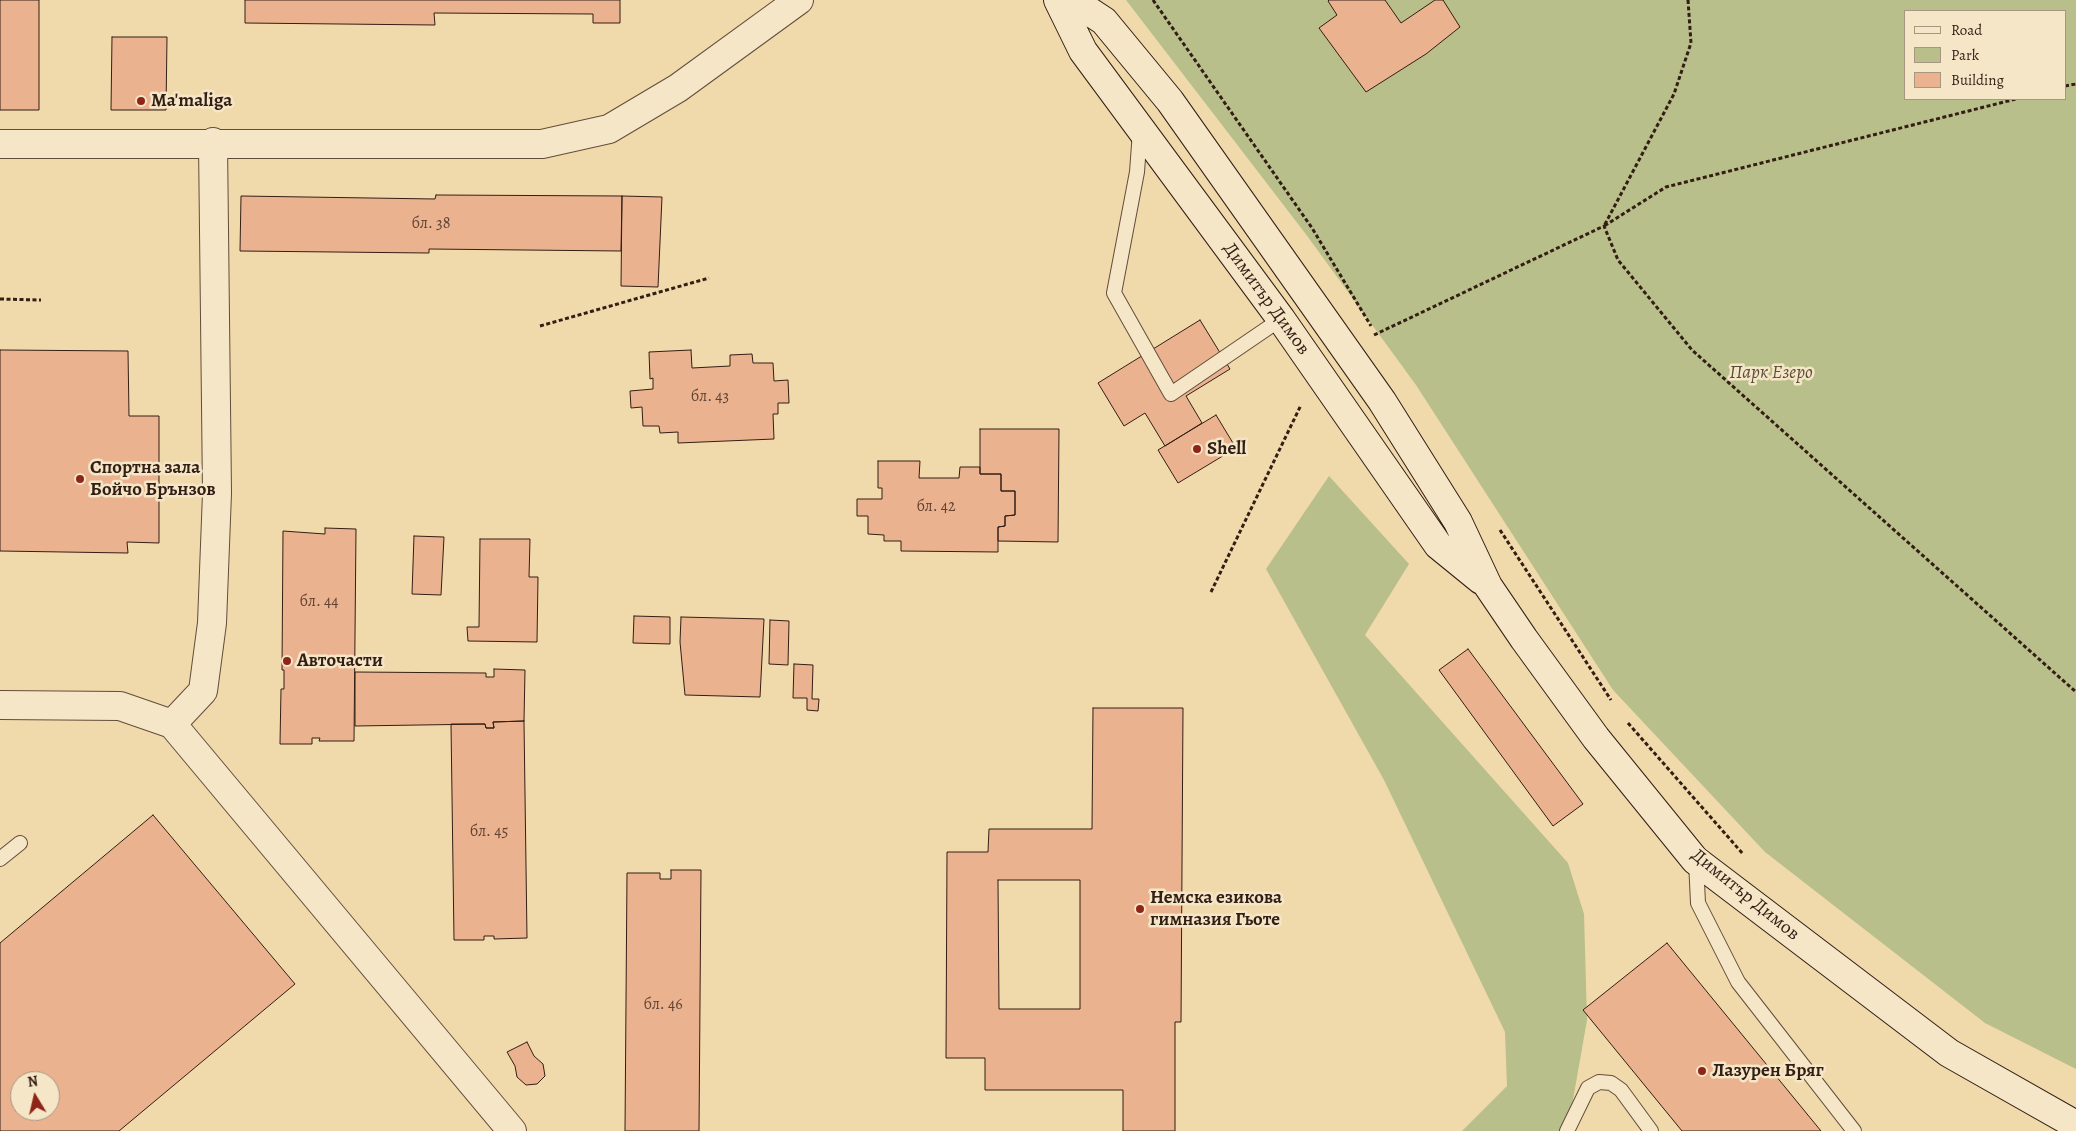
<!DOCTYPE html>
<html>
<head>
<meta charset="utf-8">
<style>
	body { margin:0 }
	#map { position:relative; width:2076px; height:1131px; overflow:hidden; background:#f0d9aa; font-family:Alegreya,serif }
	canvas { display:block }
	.legend { position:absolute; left:1904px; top:10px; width:162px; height:90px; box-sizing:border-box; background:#f5e6c8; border:1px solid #a79680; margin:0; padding:6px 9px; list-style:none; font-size:15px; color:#331e14 }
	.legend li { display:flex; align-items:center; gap:10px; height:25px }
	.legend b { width:25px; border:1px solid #a79680 }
	.north { position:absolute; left:10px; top:1071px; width:50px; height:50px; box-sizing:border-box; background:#f5e6c8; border:1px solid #a79680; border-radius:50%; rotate:351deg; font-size:14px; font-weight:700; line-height:20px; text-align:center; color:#331e14 }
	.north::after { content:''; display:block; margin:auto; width:18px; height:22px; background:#8f2418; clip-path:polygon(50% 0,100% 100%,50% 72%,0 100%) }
</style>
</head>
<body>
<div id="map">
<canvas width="2076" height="1131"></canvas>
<ul class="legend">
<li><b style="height:6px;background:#f5e6c8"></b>Road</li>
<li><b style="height:14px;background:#b8bf8a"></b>Park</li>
<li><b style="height:14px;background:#ebb290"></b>Building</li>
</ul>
<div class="north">N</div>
</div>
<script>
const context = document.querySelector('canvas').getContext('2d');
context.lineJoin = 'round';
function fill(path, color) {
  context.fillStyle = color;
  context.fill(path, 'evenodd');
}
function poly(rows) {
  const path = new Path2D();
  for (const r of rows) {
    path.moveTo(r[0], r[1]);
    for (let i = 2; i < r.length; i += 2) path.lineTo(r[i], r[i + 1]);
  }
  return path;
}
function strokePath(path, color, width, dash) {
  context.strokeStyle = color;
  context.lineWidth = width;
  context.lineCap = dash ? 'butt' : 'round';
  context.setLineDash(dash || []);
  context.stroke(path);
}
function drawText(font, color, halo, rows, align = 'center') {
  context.font = font + ' Alegreya,serif';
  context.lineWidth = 5;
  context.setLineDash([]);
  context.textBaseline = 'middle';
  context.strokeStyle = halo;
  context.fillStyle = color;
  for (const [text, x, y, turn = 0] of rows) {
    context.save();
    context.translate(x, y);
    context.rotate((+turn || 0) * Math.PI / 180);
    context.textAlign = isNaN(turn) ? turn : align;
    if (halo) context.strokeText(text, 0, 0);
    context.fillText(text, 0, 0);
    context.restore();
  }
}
fill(poly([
	[1126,0,2076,0,2076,1069,1985,1023,1765,852,1613,690,1416,385,1305,233],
	[1905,11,2065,11,2065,99,1905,99],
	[1329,476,1409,564,1365,635,1568,863,1584,914,1587,1020,1571,1111,1560,1131,1462,1131,1507,1086,1505,1032,1384,780,1266,569]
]), '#b8bf8a');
const building = poly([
	[0,0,39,0,39,110,0,110,0,0],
	[245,0,620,0,620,23,593,23,593,14,434,13,435,25,245,23,245,0],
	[1329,0,1385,0,1401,23,1435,0,1443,0,1460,27,1426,54,1366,92,1319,28,1337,15,1328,1,1329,0],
	[112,37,167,37,166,110,111,110,112,37],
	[436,195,622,196,621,251,429,249,429,253,240,251,241,196,435,199,436,195],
	[622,196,662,197,658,287,621,286,622,196],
	[1200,320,1230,369,1186,396,1202,423,1165,446,1145,413,1124,426,1098,383,1200,320],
	[0,350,128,351,129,416,159,416,159,543,127,542,128,553,0,551,0,350],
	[691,350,692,368,730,366,730,355,752,354,753,363,773,363,774,381,788,380,789,403,778,403,778,414,773,414,774,439,678,443,678,432,660,433,659,426,643,426,642,407,631,408,630,391,653,389,653,378,650,379,649,352,691,350],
	[1216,415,1236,448,1178,483,1158,450,1216,415],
	[980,429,1059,429,1058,542,998,541,998,527,1005,526,1005,516,1015,515,1015,491,1001,491,1001,474,980,474,980,429],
	[878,461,920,461,919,478,959,478,960,467,980,467,980,474,1001,474,1001,491,1015,491,1015,515,1005,516,1005,526,998,527,998,552,901,551,901,541,884,541,884,535,868,534,868,516,857,516,857,499,882,499,882,488,878,488,878,461],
	[325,528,356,529,354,741,319,741,320,738,312,738,312,744,280,744,281,689,284,689,284,670,282,670,283,531,325,534,325,528],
	[414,536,444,537,441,595,412,594,414,536],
	[480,539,530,539,529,577,538,577,537,642,468,641,467,627,479,627,480,539],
	[634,616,670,617,670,644,633,643,634,616],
	[681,617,764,619,760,697,685,695,680,642,681,617],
	[770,620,789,621,788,665,769,664,770,620],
	[1468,649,1583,804,1553,826,1439,670,1468,649],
	[794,664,813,665,812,699,819,699,818,711,807,710,807,698,793,698,794,664],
	[494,669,525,670,524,721,493,722,494,728,486,728,485,724,355,726,355,672,486,673,486,677,494,677,494,669],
	[1093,708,1183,708,1181,1022,1175,1022,1175,1131,1123,1131,1123,1090,985,1090,985,1058,946,1058,947,852,988,852,989,829,1092,829,1093,708],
	[998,880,1080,880,1080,1009,999,1009,998,880],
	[524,721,527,938,494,939,494,936,484,936,484,940,454,940,451,724,485,724,486,728,494,728,493,722,524,721],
	[153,815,295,984,119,1131,0,1131,0,943,153,815],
	[20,1081,50,1081,50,1111,20,1111,20,1081],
	[671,870,701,870,699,1131,625,1131,627,873,660,873,660,879,671,879,671,870],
	[1667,943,1821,1131,1682,1131,1583,1010,1667,943],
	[527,1042,534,1056,543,1064,545,1076,537,1084,526,1085,517,1077,515,1066,507,1052,527,1042]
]);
fill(building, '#ebb290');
strokePath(building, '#331e14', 1);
const lane = poly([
	[1140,131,1137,172,1114,293,1171,394,1281,319],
	[0,859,20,843],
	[1696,861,1698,903,1738,982,1854,1131],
	[1567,1131,1588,1088,1599,1082,1611,1083,1621,1090,1651,1131]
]);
const street = poly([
	[0,144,542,144,609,129,678,88,799,0],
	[0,705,120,706,172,724],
	[172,724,203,691,212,623,217,493,213,142],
	[172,724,512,1131]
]);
const secondary = poly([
	[1058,0,1083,51,1281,319,1438,545,1481,580],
	[1072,0,1104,21,1170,101,1382,401,1458,522,1488,586,1524,639,1596,738,1695,860,1949,1053,2076,1125]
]);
strokePath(lane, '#624d3a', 16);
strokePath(street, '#624d3a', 30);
strokePath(secondary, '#331e14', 30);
strokePath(poly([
	[1153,0,1312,228,1371,326],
	[1688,0,1691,43,1674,94,1604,226,1666,187,2016,99],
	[2065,86,2076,84],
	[0,299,41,300],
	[540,326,709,278],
	[1374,335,1604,226,1618,260,1692,350,2076,692],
	[1500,530,1611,700],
	[1211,592,1301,405],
	[1628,723,1743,854]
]), '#331e14', 3, [4, 2.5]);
strokePath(lane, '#f5e6c8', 14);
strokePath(street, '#f5e6c8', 28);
strokePath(secondary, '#f5e6c8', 28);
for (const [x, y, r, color] of [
	[141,101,5,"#8f2418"],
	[1197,449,5,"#8f2418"],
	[80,479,5,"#8f2418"],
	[287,661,5,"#8f2418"],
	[1140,909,5,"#8f2418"],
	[1702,1071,5,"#8f2418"]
]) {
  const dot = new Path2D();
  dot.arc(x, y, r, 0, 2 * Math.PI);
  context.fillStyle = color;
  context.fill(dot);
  strokePath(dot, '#f5e6c8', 2);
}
drawText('16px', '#614333', null, [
	["бл. 38",431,224],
	["бл. 43",710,397],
	["бл. 42",936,507],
	["бл. 44",319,602],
	["бл. 45",489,832],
	["бл. 46",663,1005]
]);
drawText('bold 19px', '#331e14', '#f5e6c8', [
	["Ma'maliga",151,101],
	["Shell",1207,449],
	["Спортна зала",90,468],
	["Бойчо Брънзов",90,490],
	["Авточасти",297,661],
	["Немска езикова",1150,898],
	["гимназия Гьоте",1150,920],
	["Лазурен Бряг",1712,1071]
], 'left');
drawText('19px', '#331e14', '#f5e6c8', [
	["Димитър Димов",1266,299,54],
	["Димитър Димов",1745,895,39]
]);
drawText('italic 19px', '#5b4e37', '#f5e6c8', [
	["Парк Езеро",1771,373]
]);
</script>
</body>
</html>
